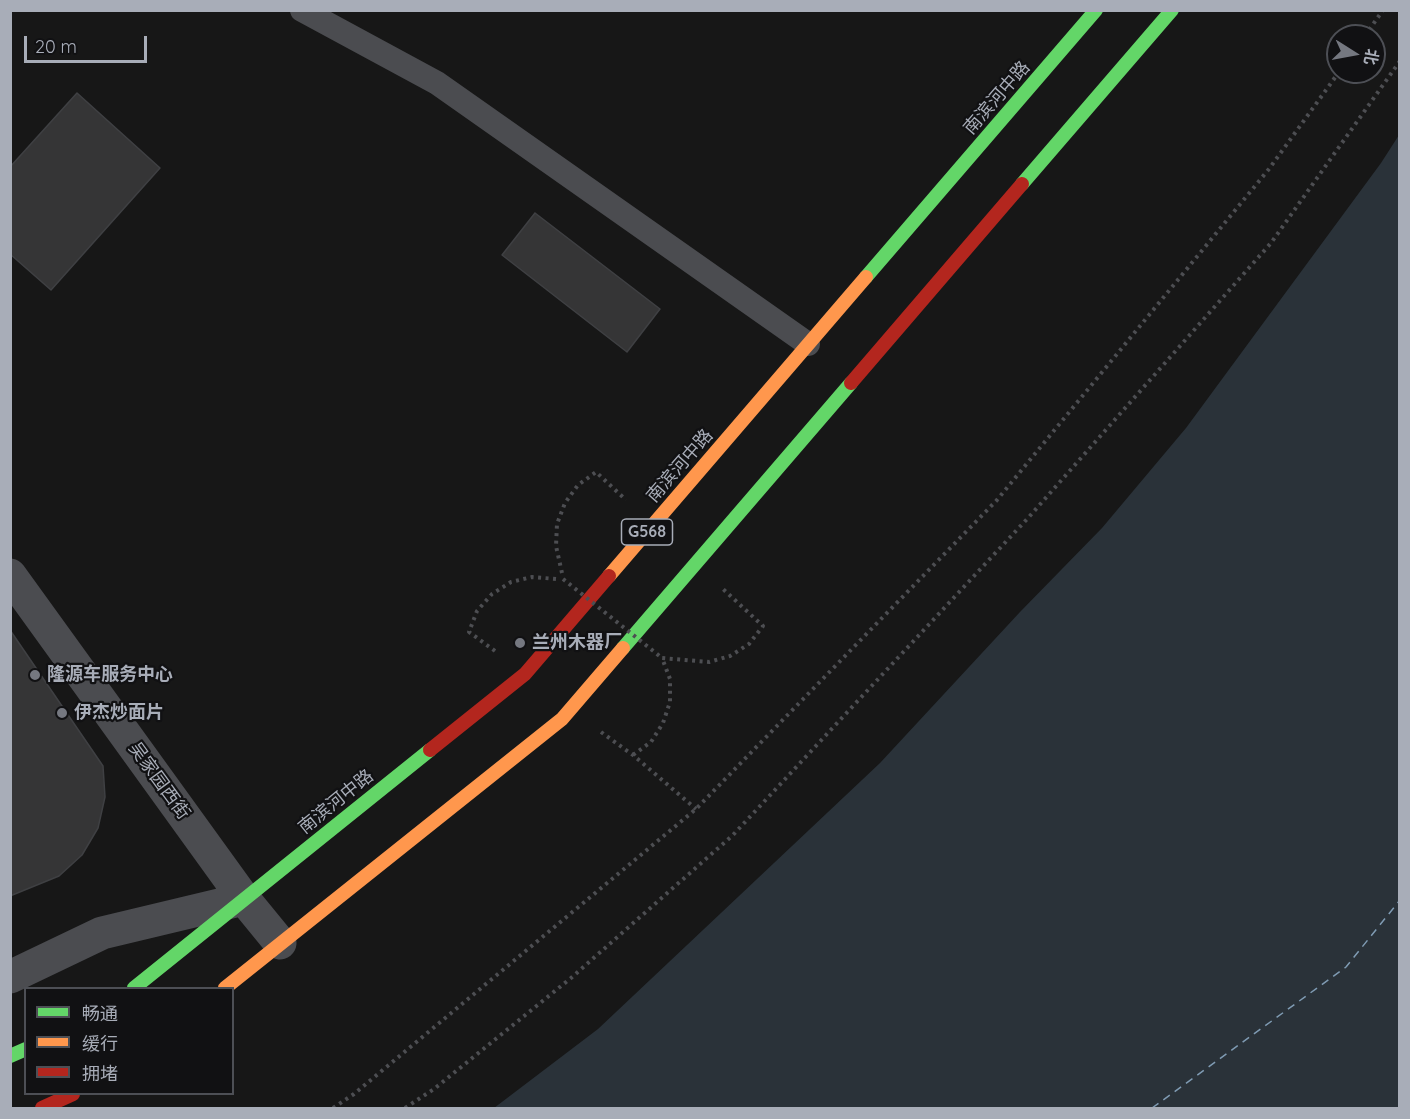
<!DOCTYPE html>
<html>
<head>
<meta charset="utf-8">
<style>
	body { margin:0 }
	#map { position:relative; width:1410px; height:1119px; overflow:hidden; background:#171717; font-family:Quicksand,"Noto Sans SC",sans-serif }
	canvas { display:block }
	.frame { position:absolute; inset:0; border:12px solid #a8adb8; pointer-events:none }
	.legend { position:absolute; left:24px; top:987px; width:210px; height:108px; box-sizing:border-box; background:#111113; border:2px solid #4d4f55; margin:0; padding:8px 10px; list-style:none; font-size:18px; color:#a8adb8 }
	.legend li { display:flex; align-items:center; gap:12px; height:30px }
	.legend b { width:30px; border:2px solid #4d4f55 }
	.north { position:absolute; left:1326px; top:24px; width:60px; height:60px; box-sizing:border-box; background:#111113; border:2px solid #4d4f55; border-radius:50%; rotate:101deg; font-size:16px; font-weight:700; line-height:24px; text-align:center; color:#a8adb8 }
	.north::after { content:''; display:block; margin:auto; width:21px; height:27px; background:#757880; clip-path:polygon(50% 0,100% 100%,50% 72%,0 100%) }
	.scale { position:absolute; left:24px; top:36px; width:123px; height:27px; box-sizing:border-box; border:3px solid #a8adb8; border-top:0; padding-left:8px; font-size:18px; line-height:21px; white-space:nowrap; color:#a8adb8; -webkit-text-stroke:4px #111113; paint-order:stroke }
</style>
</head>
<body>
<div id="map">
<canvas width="1410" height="1119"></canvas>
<div class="frame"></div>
<ul class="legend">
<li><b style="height:8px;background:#63d668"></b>畅通</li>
<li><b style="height:8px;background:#ff974d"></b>缓行</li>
<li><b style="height:8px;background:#b3261e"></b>拥堵</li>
</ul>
<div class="north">北</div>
<div class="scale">20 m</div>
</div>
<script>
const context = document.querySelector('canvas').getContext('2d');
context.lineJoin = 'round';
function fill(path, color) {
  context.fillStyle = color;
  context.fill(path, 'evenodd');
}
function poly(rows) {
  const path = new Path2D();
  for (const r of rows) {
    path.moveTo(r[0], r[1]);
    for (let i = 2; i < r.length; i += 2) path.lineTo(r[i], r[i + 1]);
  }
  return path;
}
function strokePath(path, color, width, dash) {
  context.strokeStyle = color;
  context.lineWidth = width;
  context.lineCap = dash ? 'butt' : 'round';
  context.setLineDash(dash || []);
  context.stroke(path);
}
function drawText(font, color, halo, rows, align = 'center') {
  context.font = font + ' Quicksand,"Noto Sans SC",sans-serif';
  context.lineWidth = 4.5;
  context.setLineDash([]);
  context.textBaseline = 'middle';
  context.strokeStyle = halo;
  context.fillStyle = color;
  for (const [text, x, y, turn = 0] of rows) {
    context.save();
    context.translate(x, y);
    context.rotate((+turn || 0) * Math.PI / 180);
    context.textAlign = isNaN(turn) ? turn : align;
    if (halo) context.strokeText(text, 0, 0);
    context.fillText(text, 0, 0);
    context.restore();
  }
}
fill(poly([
	[1399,135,1399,1108,494,1108,598,1029,880,763,1020,612,1102,528,1186,428,1381,163]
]), '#2a3239');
strokePath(poly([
	[1152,1108,1346,967,1400,900]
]), '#7f9bb3', 1.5, [8, 6]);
const building = poly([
	[77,93,160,168,51,290,10,254,10,167,77,93],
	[535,213,660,309,627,352,502,255,535,213],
	[10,630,103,766,105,797,98,828,82,855,59,876,10,896,10,630]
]);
fill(building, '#353536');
strokePath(building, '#3f4043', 1.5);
strokePath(poly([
	[1365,36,1383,10],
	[562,573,556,546,557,524,565,503,578,485,596,472,626,500],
	[495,651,469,632,477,611,492,594,511,582,532,577,556,579],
	[601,732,633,755,696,809],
	[633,755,651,742,663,723,670,702,670,679,662,658,709,662,730,656,749,644,763,626,723,589],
	[333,1108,354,1094,696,809,997,500,1269,169,1339,72],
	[405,1108,434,1089,571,978,733,835,1028,518,1271,243,1400,61]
]), '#4d4e52', 4, [3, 4.5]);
strokePath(poly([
	[302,10,437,83,808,344]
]), '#4b4c50', 24);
strokePath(poly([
	[10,575,244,899,280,943],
	[10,977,102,933,244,899]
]), '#4b4c50', 33);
strokePath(poly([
	[1022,184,1172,10],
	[866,277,1096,10],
	[623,648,851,383],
	[134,988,430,750],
	[10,1056,26,1049]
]), '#63d668', 14);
strokePath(poly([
	[609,576,866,277],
	[225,988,562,719,623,648]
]), '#ff974d', 14);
strokePath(poly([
	[851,383,1022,184],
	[430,750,525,674,609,576],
	[42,1108,73,1094]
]), '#b3261e', 14);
strokePath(poly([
	[563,579,662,658]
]), '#4d4e52', 4, [3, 4.5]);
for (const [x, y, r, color] of [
	[520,643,6,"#757880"],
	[35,675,6,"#757880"],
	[62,713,6,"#757880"]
]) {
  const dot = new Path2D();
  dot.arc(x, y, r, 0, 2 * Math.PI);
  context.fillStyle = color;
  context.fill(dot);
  strokePath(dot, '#111113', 2);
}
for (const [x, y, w] of [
	[647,532,51]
]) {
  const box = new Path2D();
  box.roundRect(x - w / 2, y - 13, w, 26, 4.5);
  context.fillStyle = '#111113';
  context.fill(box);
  strokePath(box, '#a8adb8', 1.5);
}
drawText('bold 16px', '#a8adb8', null, [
	["G568",647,532]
]);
drawText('18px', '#a8adb8', '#111113', [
	["南滨河中路",997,98,-49],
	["南滨河中路",680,466,-49],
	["吴家园西街",159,781,54],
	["南滨河中路",336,802,-39]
]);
drawText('bold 18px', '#a8adb8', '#111113', [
	["兰州木器厂",532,643],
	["隆源车服务中心",47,675],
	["伊杰炒面片",74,713]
], 'left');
</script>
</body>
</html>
